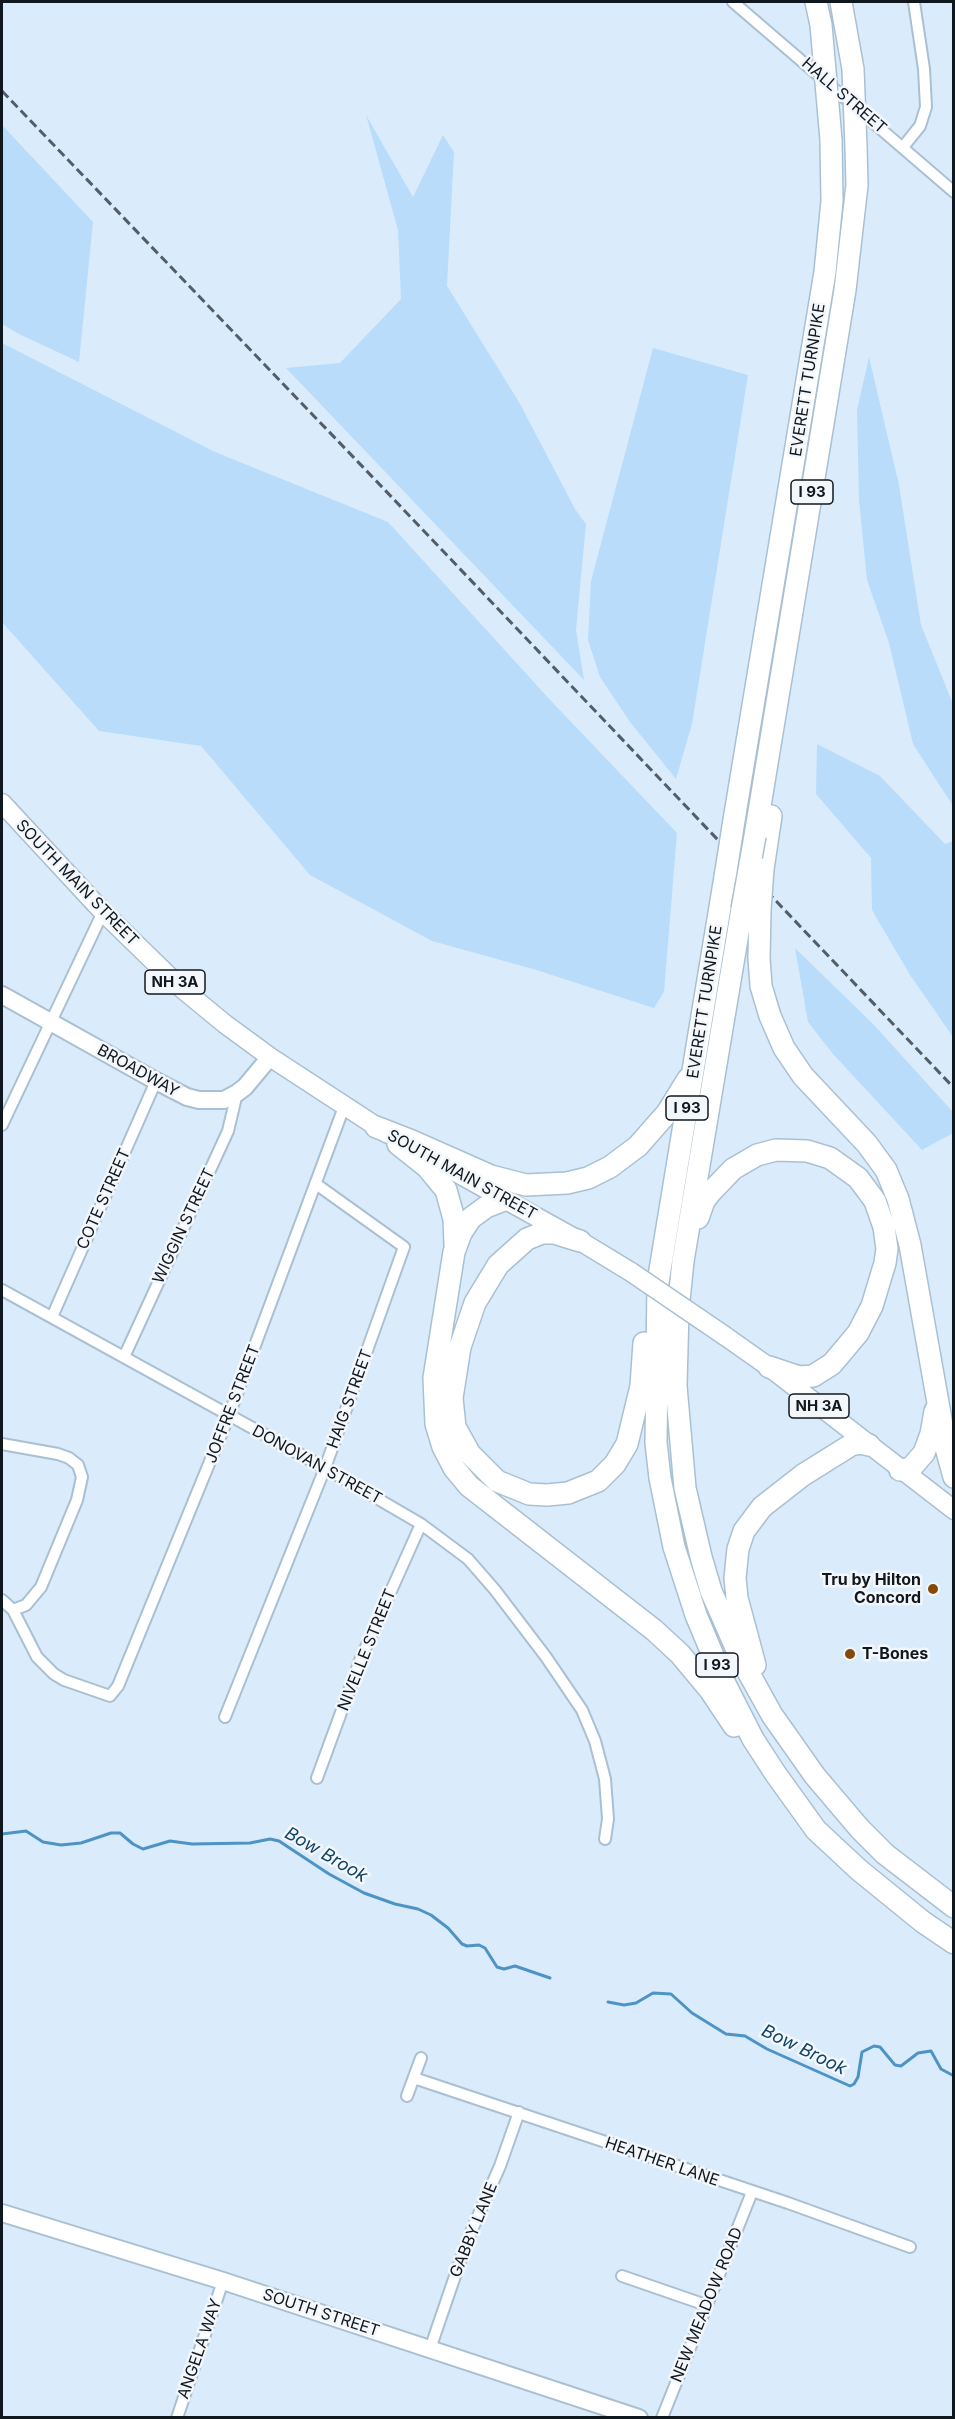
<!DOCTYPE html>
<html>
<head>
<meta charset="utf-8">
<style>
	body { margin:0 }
	#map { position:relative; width:955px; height:2419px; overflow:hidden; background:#daecfc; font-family:Inter,sans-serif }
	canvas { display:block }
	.frame { position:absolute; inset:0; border:3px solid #10181f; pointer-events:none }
</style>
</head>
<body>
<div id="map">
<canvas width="955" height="2419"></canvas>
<div class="frame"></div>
</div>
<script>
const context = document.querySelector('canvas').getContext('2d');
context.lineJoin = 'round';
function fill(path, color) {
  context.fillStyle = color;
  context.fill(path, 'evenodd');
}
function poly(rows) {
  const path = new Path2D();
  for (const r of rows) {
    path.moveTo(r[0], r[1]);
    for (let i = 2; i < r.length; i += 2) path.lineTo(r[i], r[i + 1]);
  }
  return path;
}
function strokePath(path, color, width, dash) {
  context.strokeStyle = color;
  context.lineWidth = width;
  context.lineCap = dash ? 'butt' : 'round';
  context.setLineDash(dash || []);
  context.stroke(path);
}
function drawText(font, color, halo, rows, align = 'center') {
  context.font = font + ' Inter,sans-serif';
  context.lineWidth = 5;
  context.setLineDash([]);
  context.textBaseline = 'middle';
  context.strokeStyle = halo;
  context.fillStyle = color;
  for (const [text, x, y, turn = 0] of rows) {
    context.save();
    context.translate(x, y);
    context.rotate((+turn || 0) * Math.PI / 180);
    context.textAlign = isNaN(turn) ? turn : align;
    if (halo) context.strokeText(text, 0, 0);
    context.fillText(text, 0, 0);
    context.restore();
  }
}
fill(poly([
	[366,115,413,197,443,135,454,152,447,286,519,402,575,509,586,524,576,630,584,680,286,368,340,363,401,299,398,230],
	[2,125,93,222,79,362,19,334,2,324],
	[2,343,215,452,388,522,552,702,677,833,664,992,654,1008,533,969,432,941,310,875,201,746,99,731,2,622],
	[653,348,748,375,692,724,676,779,630,722,600,677,588,640,591,581],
	[869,357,899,485,921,625,953,704,953,806,913,744,889,643,867,580,859,500,857,410],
	[817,744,880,776,945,844,953,841,953,1037,910,975,872,910,871,858,816,794],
	[795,948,874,1025,953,1112,953,1133,922,1150,833,1054,808,1022]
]), '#b8dcfa');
strokePath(poly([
	[2,1834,26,1831,43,1842,61,1845,81,1843,111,1833,120,1833,133,1844,143,1849,170,1841,192,1844,250,1843,270,1839,279,1841,329,1874,364,1893,395,1904,418,1909,431,1915,448,1928,462,1944,467,1946,479,1945,485,1948,497,1967,504,1969,515,1966,550,1978],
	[608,2002,624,2005,636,2003,653,1993,671,1994,692,2013,726,2034,745,2036,767,2049,850,2086,854,2084,858,2077,862,2052,874,2046,880,2047,895,2065,901,2066,918,2053,931,2051,941,2069,954,2076]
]), '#4e93c6', 3);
const street = poly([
	[733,2,954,192],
	[903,147,920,126,926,107,924,69,914,2],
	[2,1125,103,912],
	[2,1290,325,1468,421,1524,468,1559,495,1590,546,1657,582,1710,595,1741,605,1779,608,1819,605,1839],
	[52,1317,156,1081],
	[124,1357,228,1131,237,1093],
	[2,1444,58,1454,69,1458,78,1465,82,1477,77,1500,41,1587,26,1605,13,1610],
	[2,1600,13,1610,37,1657,54,1674,64,1680,110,1696,118,1686,229,1415,344,1107],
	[225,1717,325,1468,404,1247,316,1184],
	[317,1778,361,1658,421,1524],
	[414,2078,788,2203,910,2247],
	[407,2096,421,2058],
	[622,2276,706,2305],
	[430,2349,467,2241,500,2166,519,2112],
	[177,2418,223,2281],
	[662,2418,752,2192]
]);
const secondary = poly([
	[2,995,156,1081,187,1097,199,1100,224,1100,237,1093,245,1087,270,1057],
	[2,2213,223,2281,639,2418]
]);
const primary = poly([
	[2,803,103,912,180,987,225,1024,270,1057,388,1134],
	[430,1158,580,1241,631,1272],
	[725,1336,769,1367,954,1510]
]);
const highway = poly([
	[816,2,821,25],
	[841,2,853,69],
	[735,814,825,272,832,201,831,140],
	[755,836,845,290,857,185,856,147],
	[763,869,771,816],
	[725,877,658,1282,656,1443,660,1478,674,1547,696,1615,724,1682,753,1739,775,1773,816,1830,859,1870,923,1922,954,1943],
	[742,909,683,1261,678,1310,676,1386,685,1488,701,1557,711,1591,741,1659,772,1715,815,1776,860,1829,885,1854,954,1907],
	[760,910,759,958,761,986,770,1016,784,1048,803,1076,867,1144,886,1170,898,1199,910,1245,946,1448,954,1477],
	[376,1127,412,1141,491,1176,526,1185,567,1183,588,1178,610,1167,638,1146,667,1113,688,1079],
	[398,1144,427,1167,446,1190,454,1219,455,1244],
	[504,1200,486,1207,471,1218,461,1233,454,1252,434,1378,436,1424,443,1447,454,1468,469,1486,654,1630,680,1654,710,1690,734,1726],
	[698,1218,704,1201,710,1193,733,1169,757,1155,776,1150,807,1151,830,1158,858,1178,875,1201,884,1227,887,1249,885,1263,872,1306,858,1333,832,1364,813,1376,799,1377,769,1367],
	[580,1241,554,1233,542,1233,527,1239,498,1265,475,1303,460,1347,452,1398,455,1427,470,1454,497,1481,529,1494,547,1495,568,1493,598,1481,615,1464,627,1444,641,1386,644,1343],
	[900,1470,911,1468,924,1453,931,1434,935,1411],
	[755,1665,737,1598,735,1578,738,1549,744,1531,762,1507,803,1475,851,1445,861,1443,869,1445]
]);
strokePath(street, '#a9c0d2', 14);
strokePath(secondary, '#a9c0d2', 20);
strokePath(primary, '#a9c0d2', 21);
strokePath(highway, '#a9c0d2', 24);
strokePath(street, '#fff', 10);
strokePath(secondary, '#fff', 16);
strokePath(primary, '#fff', 18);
strokePath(highway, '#fff', 21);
strokePath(poly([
	[2,91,383,488,954,1088]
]), '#525d67', 3, [9, 4.5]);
const primaryBridge = poly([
	[631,1272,725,1336]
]);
const highwayBridge = poly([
	[821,25,831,140],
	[853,69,856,147],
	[725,877,735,814],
	[742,909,755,836],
	[760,910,763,869]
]);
strokePath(primaryBridge, '#a9c0d2', 21, []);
strokePath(highwayBridge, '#a9c0d2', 24, []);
strokePath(primaryBridge, '#fff', 18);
strokePath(highwayBridge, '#fff', 21);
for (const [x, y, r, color] of [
	[933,1589,6,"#854905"],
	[850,1654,6,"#854905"]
]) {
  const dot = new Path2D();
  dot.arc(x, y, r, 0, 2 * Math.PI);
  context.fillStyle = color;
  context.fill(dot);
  strokePath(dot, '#f3f7fb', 2);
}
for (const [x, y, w] of [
	[812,492,42],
	[175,982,60],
	[687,1108,42],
	[819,1406,60],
	[717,1665,42]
]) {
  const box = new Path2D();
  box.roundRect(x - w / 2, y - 12, w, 24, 4.5);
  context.fillStyle = '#f3f7fb';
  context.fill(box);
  strokePath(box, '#10181f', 1.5);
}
drawText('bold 15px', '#10181f', null, [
	["I 93",812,492],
	["NH 3A",175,982],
	["I 93",687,1108],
	["NH 3A",819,1406],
	["I 93",717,1665]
]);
drawText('16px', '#10181f', '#f3f7fb', [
	["HALL STREET",844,96,41],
	["EVERETT TURNPIKE",808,380,-81],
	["SOUTH MAIN STREET",77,883,46],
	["EVERETT TURNPIKE",705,1002,-81],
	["BROADWAY",138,1071,29],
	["SOUTH MAIN STREET",462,1175,29],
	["COTE STREET",104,1199,-66],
	["WIGGIN STREET",184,1226,-65],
	["HAIG STREET",350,1399,-70],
	["JOFFRE STREET",233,1404,-69],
	["DONOVAN STREET",317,1465,29],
	["NIVELLE STREET",367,1650,-68],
	["HEATHER LANE",662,2162,19],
	["GABBY LANE",474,2230,-68],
	["NEW MEADOW ROAD",707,2305,-68],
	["SOUTH STREET",321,2313,18],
	["ANGELA WAY",200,2349,-71]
]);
drawText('bold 16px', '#10181f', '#f3f7fb', [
	["Tru by Hilton",921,1580],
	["Concord",921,1598],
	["T-Bones",862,1654,"left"]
], 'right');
drawText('italic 18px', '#0f4467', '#f3f7fb', [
	["Bow Brook",326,1855,30],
	["Bow Brook",804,2050,26]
]);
</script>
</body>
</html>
